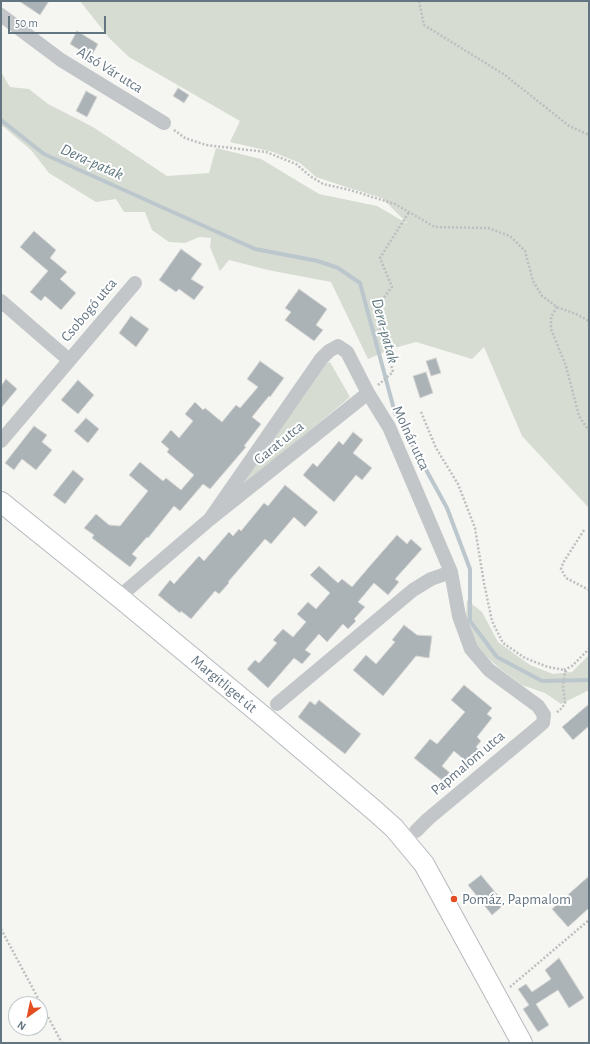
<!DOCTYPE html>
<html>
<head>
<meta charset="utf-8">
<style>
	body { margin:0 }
	#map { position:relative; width:590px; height:1044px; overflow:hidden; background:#f5f5f1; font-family:"Alegreya Sans",sans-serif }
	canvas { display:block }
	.frame { position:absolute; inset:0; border:2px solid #647582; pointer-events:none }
	.north { position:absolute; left:8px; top:996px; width:40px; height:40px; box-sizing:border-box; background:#fff; border:1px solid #c1c8cd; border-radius:50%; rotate:213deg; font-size:11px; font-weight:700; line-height:16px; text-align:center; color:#647582 }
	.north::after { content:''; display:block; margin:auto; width:14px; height:18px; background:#e44d22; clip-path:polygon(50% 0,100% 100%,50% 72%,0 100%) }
	.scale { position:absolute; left:8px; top:16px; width:98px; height:18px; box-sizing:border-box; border:2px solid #647582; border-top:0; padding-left:5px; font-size:12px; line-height:14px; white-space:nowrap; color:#647582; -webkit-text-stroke:3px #fff; paint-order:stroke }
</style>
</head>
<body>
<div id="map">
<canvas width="590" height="1044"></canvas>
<div class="frame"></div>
<div class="north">N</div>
<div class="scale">50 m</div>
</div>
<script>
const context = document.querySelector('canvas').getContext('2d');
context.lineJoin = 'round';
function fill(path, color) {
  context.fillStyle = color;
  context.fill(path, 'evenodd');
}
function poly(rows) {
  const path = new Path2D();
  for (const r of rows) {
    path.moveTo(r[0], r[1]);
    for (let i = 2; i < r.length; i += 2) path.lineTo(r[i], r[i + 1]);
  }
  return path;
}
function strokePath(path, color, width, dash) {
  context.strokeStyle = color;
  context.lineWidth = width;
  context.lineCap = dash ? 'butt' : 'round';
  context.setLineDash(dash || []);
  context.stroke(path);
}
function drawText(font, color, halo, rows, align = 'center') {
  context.font = font + ' "Alegreya Sans",sans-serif';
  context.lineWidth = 4;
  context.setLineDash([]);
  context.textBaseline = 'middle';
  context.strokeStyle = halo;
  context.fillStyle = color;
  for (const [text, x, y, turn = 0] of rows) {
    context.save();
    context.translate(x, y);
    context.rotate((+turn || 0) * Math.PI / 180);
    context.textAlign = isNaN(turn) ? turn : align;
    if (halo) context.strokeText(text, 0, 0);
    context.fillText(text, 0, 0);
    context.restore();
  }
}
fill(poly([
	[80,1,589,1,589,508,522,436,484,347,472,359,416,342,394,348,368,359,331,282,268,270,229,260,220,271,210,247,211,238,199,237,185,243,169,242,152,230,145,212,124,212,116,199,96,202,49,173,31,150,4,127,1,126,1,72,10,87,29,89,48,104,93,127,167,176,209,173,216,148,261,159,319,194,377,206,408,224,382,198,340,185,316,177,300,163,273,152,230,142,240,121,129,57,110,39],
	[330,362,350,397,236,492,325,364],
	[467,600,482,612,498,642,530,665,553,674,572,672,589,655,589,690,561,704,545,693,522,685,499,668,473,644,466,619]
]), '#d6dcd2');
strokePath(poly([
	[1,120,44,154,255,249,318,261,338,268,360,283,395,413,447,508,470,569,470,621,497,657,542,681,589,680]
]), '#bbc7cc', 4);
const building = poly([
	[19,1,49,1,40,15,19,1],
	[77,31,98,44,91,57,70,44,77,31],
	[178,88,189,95,184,103,173,96,178,88],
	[86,91,97,97,87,117,76,111,86,91],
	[34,231,56,250,50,258,67,272,60,279,76,293,61,310,45,296,41,301,30,292,48,271,20,247,34,231],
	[181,249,202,264,191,279,204,287,194,300,179,289,176,292,159,280,181,249],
	[299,289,327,309,316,325,323,330,314,341,285,320,291,312,285,308,299,289],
	[131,316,149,329,136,347,119,333,131,316],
	[436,358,441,373,431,376,426,361,436,358],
	[260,361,284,378,270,397,269,396,252,417,261,424,244,446,246,447,210,489,203,484,180,511,174,506,148,538,147,537,132,554,137,558,130,567,92,538,94,535,84,528,96,514,109,525,120,526,148,491,129,475,140,462,163,481,166,478,181,490,194,475,167,452,169,449,161,442,171,430,179,438,193,421,185,414,195,402,203,410,205,408,222,422,236,405,240,408,258,387,247,379,260,361],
	[426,372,433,393,420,398,413,376,426,372],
	[6,379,17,389,1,408,1,386,6,379],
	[78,380,94,395,78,414,61,400,78,380],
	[86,418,99,429,88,443,74,431,86,418],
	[34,426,47,435,42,442,52,450,36,470,22,459,14,470,5,463,34,426],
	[353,432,363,440,353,453,372,468,362,480,356,475,334,502,303,475,313,463,317,467,339,441,343,445,353,432],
	[73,470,84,479,65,504,53,495,73,470],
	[285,485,318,512,305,527,294,517,271,544,265,539,228,582,229,583,219,594,215,591,191,619,181,611,180,613,158,595,170,580,174,584,199,556,204,561,229,532,233,536,239,529,241,531,264,503,268,506,285,485],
	[397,535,407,544,411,539,422,549,395,579,399,582,388,595,374,583,358,602,365,607,354,619,356,621,348,629,343,624,327,642,319,634,305,650,311,654,302,664,294,658,268,688,247,669,255,660,259,663,277,643,273,640,283,629,293,637,306,622,297,614,308,602,316,609,330,593,310,575,319,566,338,583,342,579,352,587,369,567,397,535],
	[404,625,417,635,432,636,429,658,416,656,383,696,353,670,366,655,376,664,395,642,392,640,404,625],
	[464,685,492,708,487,714,492,718,477,737,481,741,476,747,479,750,468,763,454,751,442,766,450,773,443,781,414,758,430,739,437,744,465,712,451,700,464,685],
	[319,700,361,734,345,754,298,717,310,701,315,705,319,700],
	[589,704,589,726,573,740,562,727,589,704],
	[481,875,505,904,492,915,468,885,481,875],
	[589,876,589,908,568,927,552,909,589,876],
	[559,958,584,998,569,1008,558,990,536,1004,549,1025,538,1032,523,1009,529,1005,518,989,526,984,532,992,551,979,545,970,559,958]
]);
fill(building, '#abb3b7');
strokePath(building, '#d6d6d4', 1);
const secondary = poly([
	[1,502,119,597,264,717,375,811,394,828,424,864,522,1043]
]);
strokePath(secondary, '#b4babe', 22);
strokePath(poly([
	[419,1,424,25,505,75,569,126,589,135],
	[174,130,185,138,206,145,266,152,296,164,310,176,323,184,350,190,395,204,435,227,488,228,510,236,525,251,533,281,542,296,557,307,576,314,589,321],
	[557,307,551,317,551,329,566,366,579,416,589,431],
	[378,385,393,372,375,309,392,287,380,258,409,212],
	[421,412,436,448,458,484,475,528,484,583,492,621,503,643,525,658,548,667,564,670,566,672,564,676,563,687,565,703,562,708,556,713],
	[584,530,563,563,561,569,566,578,589,590],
	[564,670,572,666,589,649],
	[1,929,62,1043],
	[510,987,589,920]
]), '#bcbec0', 2.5, [2, 2]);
strokePath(poly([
	[1,15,61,60,164,123],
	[1,301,69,360],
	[1,441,135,283],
	[210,519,321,359,329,351,338,346,347,352,368,393,389,427,451,572,459,616,471,649,489,670,538,706,544,715,543,723,428,819,416,831],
	[119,597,210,519,368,393],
	[277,704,413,590,431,579,451,572]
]), '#c2c6c9', 14);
strokePath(secondary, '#fff', 20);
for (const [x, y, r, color] of [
	[454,899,4,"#e44d22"]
]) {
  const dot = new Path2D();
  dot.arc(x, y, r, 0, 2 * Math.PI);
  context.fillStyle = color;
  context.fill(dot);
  strokePath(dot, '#fff', 1.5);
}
drawText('15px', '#647582', '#fff', [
	["Alsó Vár utca",110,70,32],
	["Csobogó utca",89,310,-50],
	["Molnár utca",411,438,65],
	["Garat utca",279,443,-39],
	["Margitliget út",224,684,40],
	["Papmalom utca",468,763,-40]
]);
drawText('15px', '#647582', '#fff', [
	["Pomáz, Papmalom",462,899]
], 'left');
drawText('italic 16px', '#5f777f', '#fff', [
	["Dera-patak",92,162,24],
	["Dera-patak",385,331,75]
]);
</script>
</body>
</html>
